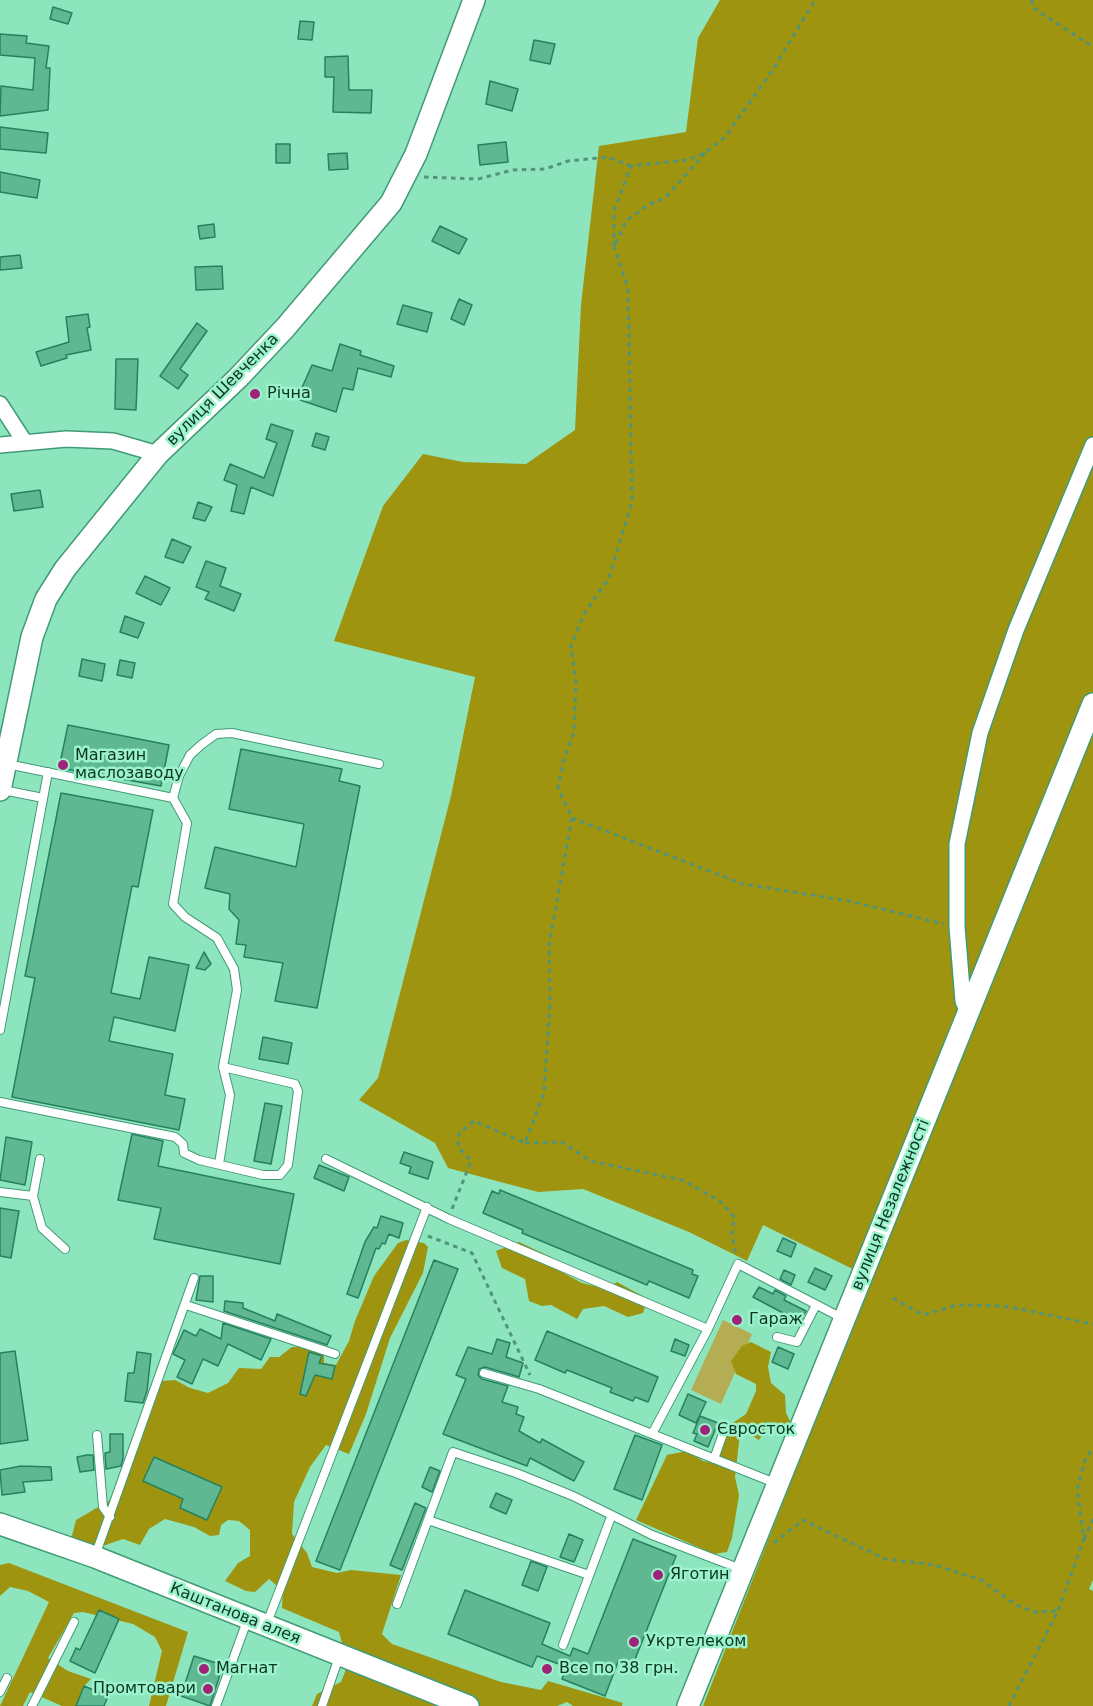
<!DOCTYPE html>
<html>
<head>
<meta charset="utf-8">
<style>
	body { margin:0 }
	canvas { display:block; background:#8de5be }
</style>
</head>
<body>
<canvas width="1093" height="1706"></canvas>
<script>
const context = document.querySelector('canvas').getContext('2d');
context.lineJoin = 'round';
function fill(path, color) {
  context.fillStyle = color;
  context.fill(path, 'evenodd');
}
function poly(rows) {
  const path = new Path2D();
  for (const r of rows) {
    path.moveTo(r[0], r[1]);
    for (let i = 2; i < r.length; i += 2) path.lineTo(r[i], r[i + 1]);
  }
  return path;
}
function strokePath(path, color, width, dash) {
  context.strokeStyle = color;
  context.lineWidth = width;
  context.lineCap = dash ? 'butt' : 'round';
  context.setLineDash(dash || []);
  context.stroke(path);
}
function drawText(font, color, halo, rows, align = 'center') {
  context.font = font + ' "DejaVu Sans",sans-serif';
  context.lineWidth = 5;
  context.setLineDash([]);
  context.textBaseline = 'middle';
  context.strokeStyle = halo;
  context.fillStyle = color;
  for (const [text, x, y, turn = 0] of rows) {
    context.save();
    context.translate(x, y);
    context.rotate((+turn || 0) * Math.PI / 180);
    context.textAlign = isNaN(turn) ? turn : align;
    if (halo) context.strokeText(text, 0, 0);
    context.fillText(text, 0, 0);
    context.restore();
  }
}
fill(poly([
	[723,1320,752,1334,721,1404,691,1390]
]), '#b5ad53');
fill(poly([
	[720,0,1093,0,1093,1580,1089,1589,1093,1591,1093,1706,703,1706,871,1278,763,1225,747,1261,689,1232,583,1189,538,1192,448,1168,435,1143,359,1100,378,1078,451,796,475,677,334,641,383,506,423,454,463,462,526,464,575,430,581,305,599,146,686,132,698,38],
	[406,1240,424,1243,428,1247,423,1273,390,1338,366,1414,349,1454,326,1445,310,1467,294,1502,292,1534,307,1553,312,1567,337,1573,351,1570,401,1575,382,1634,392,1644,501,1682,541,1690,548,1681,623,1703,622,1706,573,1706,567,1702,557,1706,312,1706,317,1694,341,1682,348,1664,339,1632,282,1608,283,1591,269,1579,255,1592,246,1591,225,1581,238,1563,250,1556,250,1530,239,1521,228,1520,221,1525,219,1535,210,1536,194,1527,165,1519,149,1529,140,1545,123,1539,97,1548,71,1540,76,1520,112,1499,161,1381,175,1380,190,1388,208,1393,228,1383,239,1368,261,1369,270,1357,279,1357,292,1347,311,1347,324,1354,324,1363,336,1365,349,1341,355,1321,374,1276,398,1243],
	[519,1242,553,1258,554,1268,582,1283,606,1289,617,1282,648,1299,643,1313,628,1317,604,1306,583,1309,577,1319,551,1305,542,1306,529,1301,525,1279,502,1268,496,1251],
	[751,1342,771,1352,768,1367,771,1383,785,1395,786,1413,790,1421,785,1432,768,1425,759,1440,748,1433,740,1433,735,1477,739,1495,732,1538,727,1552,714,1554,636,1520,667,1455,687,1451,703,1461,714,1463,731,1424,746,1414,756,1391,756,1384,736,1374,731,1361,742,1346],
	[9,1563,188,1632,166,1706,149,1706,162,1651,155,1637,133,1624,83,1612,74,1613,48,1658,68,1671,91,1679,84,1686,76,1706,62,1706,30,1692,23,1706,0,1706,49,1602,28,1591,10,1587,0,1596,0,1565]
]), '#9f940f');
const building = poly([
	[53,7,72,13,68,24,50,19,53,7],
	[300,21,314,22,312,40,298,39,300,21],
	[0,34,27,36,26,43,49,46,46,68,50,68,48,110,0,116,1,86,33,90,35,58,0,55,0,34],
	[534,40,555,44,550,64,530,60,534,40],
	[348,56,349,90,372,90,371,113,333,112,334,77,325,77,325,57,348,56],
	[490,81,518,89,512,111,486,104,490,81],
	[0,127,48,133,46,153,0,149,0,127],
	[506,142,508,162,480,165,478,145,506,142],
	[276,144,290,144,290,163,276,163,276,144],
	[347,153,348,169,329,170,328,154,347,153],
	[0,172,40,180,37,198,0,192,0,172],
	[214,224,215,237,200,239,198,226,214,224],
	[440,226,467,239,459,254,432,241,440,226],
	[20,255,22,268,0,270,0,257,20,255],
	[222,266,223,289,196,290,195,267,222,266],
	[459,299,472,305,464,325,451,319,459,299],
	[403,305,432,313,427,332,397,324,403,305],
	[88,314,90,327,87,328,91,350,66,355,67,358,41,366,36,352,69,342,66,317,88,314],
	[197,323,207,331,180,369,188,375,178,389,160,376,197,323],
	[340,344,361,351,360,355,394,366,391,377,358,368,353,390,343,388,336,412,297,399,312,365,332,371,340,344],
	[116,359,138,359,136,410,115,409,116,359],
	[271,424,293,431,273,496,251,487,244,514,231,511,237,485,224,480,230,464,264,478,277,443,266,439,271,424],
	[316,433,329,437,325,450,312,446,316,433],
	[40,490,43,507,14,511,11,494,40,490],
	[198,502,212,507,205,521,193,518,198,502],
	[172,539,191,547,183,563,165,557,172,539],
	[206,561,226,568,220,586,241,594,234,611,205,599,209,592,196,587,206,561],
	[145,576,170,588,161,605,136,593,145,576],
	[125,616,144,623,138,638,120,632,125,616],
	[82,659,105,664,102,681,79,676,82,659],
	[120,660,135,663,132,678,117,675,120,660],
	[68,725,169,745,161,786,59,768,68,725],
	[241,749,342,769,339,781,360,786,317,1008,275,1001,283,963,244,957,246,945,236,944,239,920,229,909,230,894,205,888,215,847,296,867,304,824,229,809,241,749],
	[61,793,153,810,138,887,132,886,111,993,140,999,149,957,189,965,175,1031,114,1017,109,1041,173,1054,165,1095,185,1099,179,1130,12,1097,35,978,25,976,61,793],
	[204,952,211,964,205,970,196,968,204,952],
	[263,1037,292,1043,288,1064,259,1059,263,1037],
	[265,1103,282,1106,271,1164,254,1161,265,1103],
	[132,1134,163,1141,158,1166,294,1194,280,1264,154,1239,161,1208,118,1200,132,1134],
	[6,1137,32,1142,25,1185,0,1180,6,1137],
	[404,1152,433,1162,428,1179,409,1173,411,1167,400,1163,404,1152],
	[319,1165,349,1177,344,1191,314,1178,319,1165],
	[500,1190,693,1270,692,1274,698,1276,689,1298,649,1281,647,1285,522,1233,523,1230,483,1213,492,1191,499,1194,500,1190],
	[0,1208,19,1211,11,1258,0,1256,0,1208],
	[381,1216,403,1223,399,1238,389,1234,385,1244,382,1243,379,1249,376,1248,358,1298,347,1294,365,1242,374,1227,377,1228,381,1216],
	[783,1238,796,1244,791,1257,777,1251,783,1238],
	[434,1260,458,1269,340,1570,316,1561,434,1260],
	[815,1268,832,1276,825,1290,808,1282,815,1268],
	[784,1270,795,1275,791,1285,780,1279,784,1270],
	[200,1276,213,1276,213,1302,196,1300,200,1276],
	[759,1287,773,1294,775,1290,786,1296,784,1300,806,1311,800,1322,753,1297,759,1287],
	[225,1301,243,1303,243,1308,275,1321,277,1314,331,1336,327,1345,224,1311,225,1301],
	[223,1323,271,1339,261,1360,228,1344,218,1366,203,1359,192,1384,177,1377,185,1360,173,1354,184,1330,196,1336,200,1329,221,1339,223,1323],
	[547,1331,658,1377,648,1402,635,1397,633,1401,610,1392,612,1388,567,1370,565,1373,535,1360,547,1331],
	[497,1339,510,1343,506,1357,523,1363,519,1377,485,1367,479,1369,478,1375,482,1379,508,1386,502,1402,518,1407,516,1414,524,1417,519,1431,540,1443,542,1439,584,1462,574,1481,530,1458,527,1466,443,1434,466,1379,456,1375,468,1347,492,1354,497,1339],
	[675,1339,689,1345,685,1356,671,1351,675,1339],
	[778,1347,794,1354,788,1369,772,1362,778,1347],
	[15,1351,28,1440,0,1444,0,1353,15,1351],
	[137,1352,151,1354,147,1391,143,1403,125,1401,128,1373,134,1373,137,1352],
	[309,1352,322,1356,319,1363,335,1366,332,1379,315,1375,306,1396,300,1394,309,1352],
	[688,1394,706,1402,696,1423,679,1415,688,1394],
	[700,1416,718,1423,708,1447,694,1441,697,1434,693,1433,700,1416],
	[110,1434,123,1434,123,1459,121,1466,106,1469,105,1453,110,1452,110,1434],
	[635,1435,662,1445,642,1500,614,1489,635,1435],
	[87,1455,93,1455,94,1470,80,1472,77,1457,87,1455],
	[154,1457,222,1487,207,1520,180,1508,183,1499,143,1481,154,1457],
	[21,1466,51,1467,52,1480,23,1482,25,1492,2,1495,0,1470,21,1466],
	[430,1467,440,1471,432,1492,422,1487,430,1467],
	[496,1493,512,1500,506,1514,490,1507,496,1493],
	[415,1503,426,1508,402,1570,390,1565,415,1503],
	[569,1534,583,1540,574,1562,560,1557,569,1534],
	[633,1539,676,1556,632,1667,618,1662,605,1696,562,1679,567,1667,537,1656,532,1667,448,1634,465,1590,550,1623,542,1644,570,1656,573,1648,588,1654,633,1539],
	[531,1561,547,1567,538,1591,522,1585,531,1561],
	[99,1610,119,1619,95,1673,70,1661,76,1648,80,1650,99,1610],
	[194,1656,223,1665,210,1706,181,1696,194,1656],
	[84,1686,108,1696,104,1706,76,1706,84,1686]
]);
fill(building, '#60b892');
strokePath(building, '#248260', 1.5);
const lane = poly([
	[7,764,173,798],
	[3,790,43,798],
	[0,1030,48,772],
	[0,1102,175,1137,183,1144,184,1153,199,1160,263,1175,280,1175,288,1165,298,1091,295,1084,223,1067],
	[326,1159,449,1219,708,1329],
	[219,1164,230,1095,223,1067,237,990,234,969,217,938,185,917,173,904,187,823,173,798,179,776,190,755,201,745,216,734,232,733,379,764],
	[0,1192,33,1196,40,1159],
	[33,1196,42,1228,65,1249],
	[186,1305,335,1354],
	[777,1337,797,1342,816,1305],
	[484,1373,539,1389,775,1483],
	[652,1434,708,1329,738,1264,844,1319],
	[97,1435,103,1507,110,1517],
	[714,1459,725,1428],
	[428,1520,589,1575],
	[95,1556,194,1278],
	[397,1604,453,1452,516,1473,573,1496,652,1535,741,1569],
	[267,1623,427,1207],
	[563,1645,611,1517],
	[0,1692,7,1678],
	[32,1706,74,1622],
	[216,1706,247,1621],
	[322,1706,339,1657]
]);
const street = poly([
	[0,404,24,441],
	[0,445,66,439,113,441,158,454],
	[969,1014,963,1001,957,927,957,844,980,733,1016,630,1093,445]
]);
const secondary = poly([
	[0,790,32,637,46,599,65,569,158,454,238,378,285,328,391,203,416,154,474,0],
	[0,1524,95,1557,468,1706],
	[688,1706,1093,704]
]);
strokePath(lane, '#429b77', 10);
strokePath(street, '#429b77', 18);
strokePath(secondary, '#429b77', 24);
strokePath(poly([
	[1032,0,1032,7,1093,47],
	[705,153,665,198,648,205,626,221,614,247,614,211,631,166,687,160,705,153,725,137,772,71,815,0],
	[424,177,478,179,513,170,545,169,568,161,608,157,631,166],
	[572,818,743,884,849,901,944,924],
	[525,1143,562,1142,590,1161,682,1180,720,1201,734,1217,732,1234,736,1255],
	[452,1209,471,1161,458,1147,459,1133,474,1121,525,1143,544,1092,550,1004,549,945,572,818,558,788,564,759,574,732,576,683,571,646,584,614,609,578,632,502,628,288,614,247],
	[428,1236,472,1253,530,1375],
	[893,1298,923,1315,957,1305,1004,1306,1093,1324],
	[1084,1539,1093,1519],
	[774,1543,803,1520,885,1559,935,1565,981,1580,1016,1605,1035,1612,1058,1611],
	[1009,1706,1058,1611,1084,1539,1077,1490,1085,1460,1093,1448]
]), '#539478', 3, [4.5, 4.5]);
strokePath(lane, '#fff', 8);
strokePath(street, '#fff', 15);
strokePath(secondary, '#fff', 21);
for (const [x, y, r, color] of [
	[255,394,6,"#9f2378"],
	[63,765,6,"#9f2378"],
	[737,1320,6,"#9f2378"],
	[705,1430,6,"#9f2378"],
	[658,1575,6,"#9f2378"],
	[634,1642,6,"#9f2378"],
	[204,1669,6,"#9f2378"],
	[547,1669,6,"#9f2378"],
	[208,1689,6,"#9f2378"]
]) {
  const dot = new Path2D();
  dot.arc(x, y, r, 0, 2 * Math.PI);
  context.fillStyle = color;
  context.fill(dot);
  strokePath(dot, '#9af3cb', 2);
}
drawText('16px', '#0e3425', '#9af3cb', [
	["вулиця Шевченка",223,390,-45],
	["вулиця Незалежності",891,1205,-68],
	["Каштанова алея",235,1614,22]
]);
drawText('16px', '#0e3425', '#9af3cb', [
	["Річна",267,394],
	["Магазин",75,756],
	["маслозаводу",75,774],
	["Гараж",749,1320],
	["Євросток",717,1430],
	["Яготин",670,1575],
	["Укртелеком",646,1642],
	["Магнат",216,1669],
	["Все по 38 грн.",559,1669],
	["Промтовари",196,1689,"right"]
], 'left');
</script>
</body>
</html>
